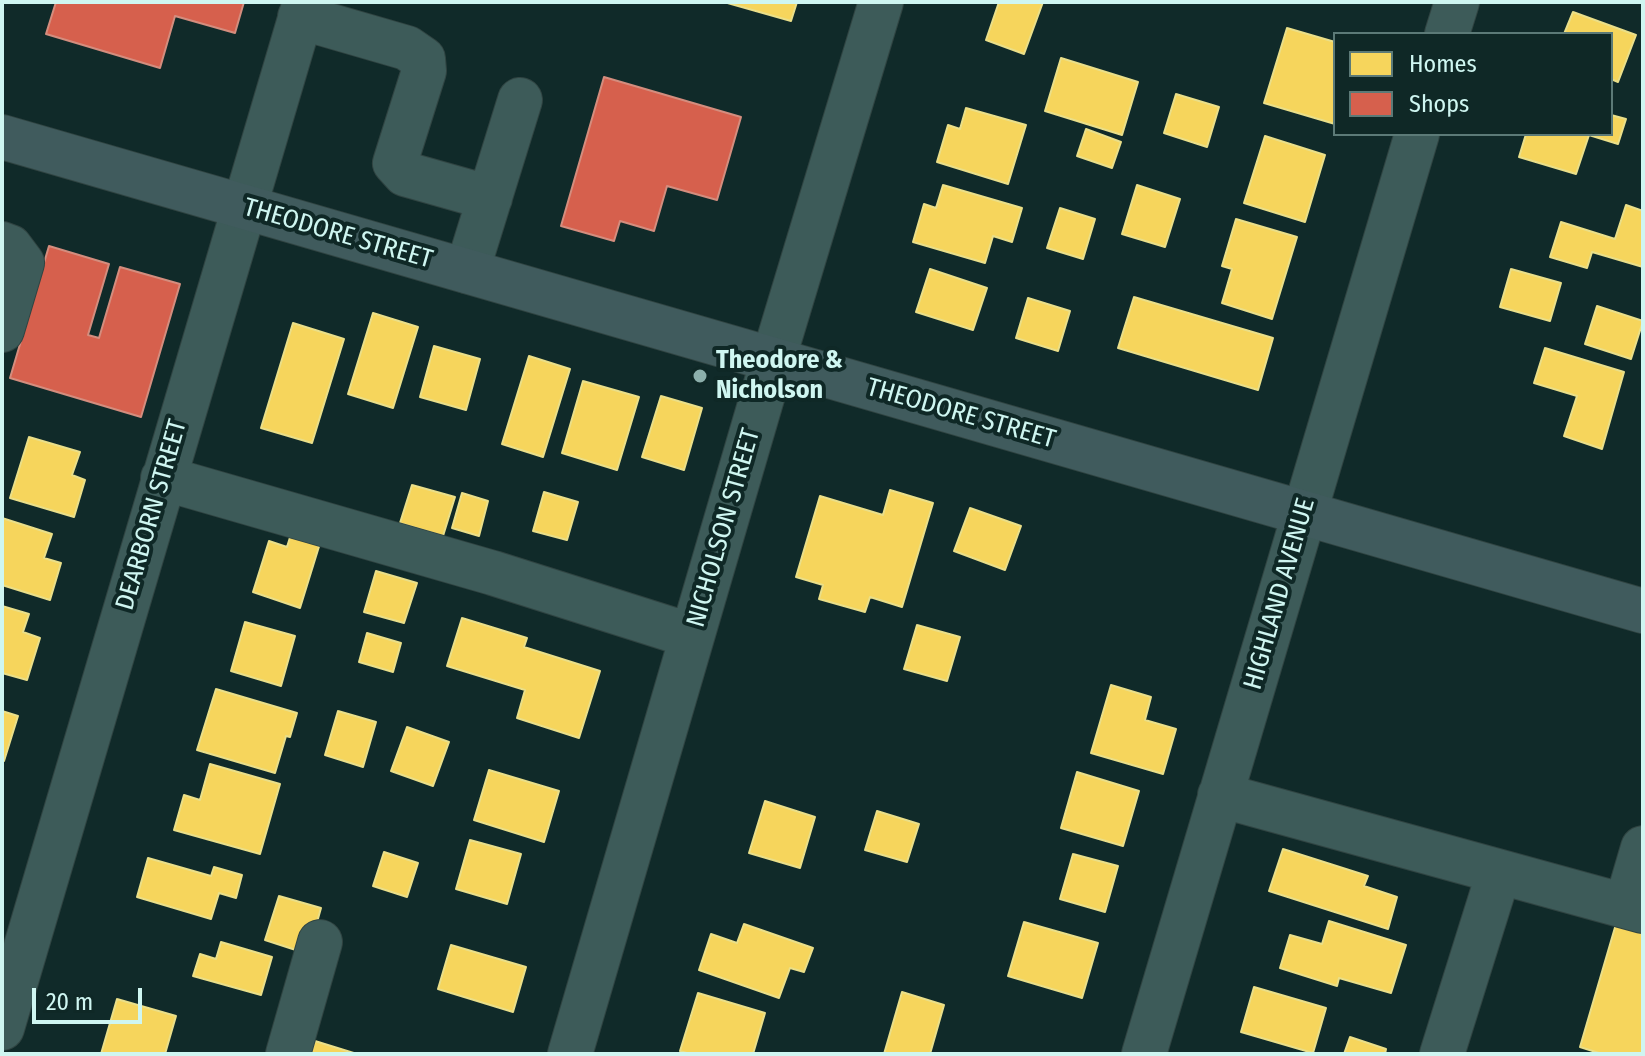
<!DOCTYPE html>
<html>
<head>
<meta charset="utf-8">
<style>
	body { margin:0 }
	#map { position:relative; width:1645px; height:1056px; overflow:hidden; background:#102a29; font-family:"Fira Sans Condensed",sans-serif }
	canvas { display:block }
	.frame { position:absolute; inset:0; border:4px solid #cff6f1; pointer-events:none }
	.legend { position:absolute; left:1333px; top:32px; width:280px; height:104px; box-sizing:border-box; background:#0f2826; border:2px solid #5c7a77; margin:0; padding:10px 14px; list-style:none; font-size:24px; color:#cff6f1 }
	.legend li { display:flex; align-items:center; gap:16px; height:40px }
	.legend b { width:40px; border:2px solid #5c7a77 }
	.scale { position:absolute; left:32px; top:988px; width:110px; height:36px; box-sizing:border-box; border:4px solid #cff6f1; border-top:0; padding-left:10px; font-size:24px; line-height:28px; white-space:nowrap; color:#cff6f1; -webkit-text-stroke:6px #0f2826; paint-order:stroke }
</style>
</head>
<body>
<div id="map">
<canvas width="1645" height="1056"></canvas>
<div class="frame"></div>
<ul class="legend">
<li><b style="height:22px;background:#f6d55c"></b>Homes</li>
<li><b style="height:22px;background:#d6604d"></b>Shops</li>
</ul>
<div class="scale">20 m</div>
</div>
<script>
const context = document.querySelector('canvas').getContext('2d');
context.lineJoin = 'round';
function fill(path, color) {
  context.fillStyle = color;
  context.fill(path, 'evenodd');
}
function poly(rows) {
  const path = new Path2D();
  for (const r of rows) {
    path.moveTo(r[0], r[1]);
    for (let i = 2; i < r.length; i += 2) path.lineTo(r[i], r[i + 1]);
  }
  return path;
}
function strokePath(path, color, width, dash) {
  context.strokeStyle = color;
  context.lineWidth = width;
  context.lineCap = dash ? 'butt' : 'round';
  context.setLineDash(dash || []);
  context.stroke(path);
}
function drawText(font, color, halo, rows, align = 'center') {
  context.font = font + ' "Fira Sans Condensed",sans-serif';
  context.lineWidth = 8;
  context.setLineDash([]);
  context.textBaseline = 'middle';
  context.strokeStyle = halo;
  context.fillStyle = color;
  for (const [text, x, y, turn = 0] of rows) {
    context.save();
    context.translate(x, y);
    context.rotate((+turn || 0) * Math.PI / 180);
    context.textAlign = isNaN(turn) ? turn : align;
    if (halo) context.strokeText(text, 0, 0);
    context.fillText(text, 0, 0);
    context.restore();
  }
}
const homes = poly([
	[724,2,797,2,791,21,724,2],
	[999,2,1043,2,1024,54,986,40,999,2],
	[1573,12,1636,35,1618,82,1611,79,1611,34,1564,34,1573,12],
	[1287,28,1335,42,1335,124,1264,103,1287,28],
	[1061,58,1138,82,1122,135,1045,111,1061,58],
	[1176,94,1219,107,1207,147,1164,133,1176,94],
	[966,108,1026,125,1008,184,937,162,948,125,960,129,966,108],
	[1611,115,1626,119,1618,144,1589,135,1576,174,1519,157,1526,134,1611,134,1611,115],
	[1086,129,1121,142,1112,168,1077,156,1086,129],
	[1265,136,1325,155,1305,222,1244,203,1265,136],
	[943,185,1022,208,1012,242,993,236,985,263,913,242,924,204,936,208,943,185],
	[1137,185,1180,199,1165,247,1122,234,1137,185],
	[1626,205,1643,211,1643,267,1592,252,1587,268,1550,257,1561,222,1615,239,1626,205],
	[1060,208,1095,219,1083,259,1047,248,1060,208],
	[1236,219,1297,237,1272,319,1222,303,1232,269,1222,266,1236,219],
	[930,269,987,288,973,330,916,312,930,269],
	[1511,269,1561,283,1550,321,1500,307,1511,269],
	[1134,297,1273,338,1258,390,1118,348,1134,297],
	[1028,298,1070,311,1058,351,1016,338,1028,298],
	[1597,306,1643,321,1631,359,1585,344,1597,306],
	[373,313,418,327,393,408,348,394,373,313],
	[293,323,344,339,312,443,261,428,293,323],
	[434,346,480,359,466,410,420,397,434,346],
	[1545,348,1624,372,1602,449,1564,436,1577,396,1534,383,1545,348],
	[529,356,570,369,543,457,502,444,529,356],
	[583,381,639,397,617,470,562,453,583,381],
	[661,396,702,408,684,470,642,457,661,396],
	[29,437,80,452,72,475,85,480,74,517,10,498,29,437],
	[412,485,455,497,443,536,400,523,412,485],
	[890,490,933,503,902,607,870,597,865,612,819,599,823,585,796,577,820,496,883,515,890,490],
	[544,492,578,502,567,540,533,531,544,492],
	[462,493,488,501,479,536,452,528,462,493],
	[970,508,1021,526,1005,570,954,551,970,508],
	[2,518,52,534,44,558,61,563,50,600,2,585,2,518],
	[292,531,321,540,300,608,253,592,269,541,287,547,292,531],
	[376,571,417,583,404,623,364,612,376,571],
	[2,606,29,614,23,632,40,638,27,680,2,673,2,606],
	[462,618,527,638,524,647,600,671,579,738,517,718,525,690,447,666,462,618],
	[245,622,295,636,281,686,231,671,245,622],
	[917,625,960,637,947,681,904,669,917,625],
	[367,633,401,643,393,672,359,662,367,633],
	[1111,685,1151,697,1145,720,1176,729,1163,774,1091,753,1111,685],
	[216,689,297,713,290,737,286,736,275,773,197,750,216,689],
	[2,711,18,716,4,761,2,760,2,711],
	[338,711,376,722,363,767,325,755,338,711],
	[407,727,449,742,433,786,391,771,407,727],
	[210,764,280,784,260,854,174,830,184,795,200,800,210,764],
	[489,770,559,791,544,842,474,820,489,770],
	[1077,772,1139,791,1123,846,1061,828,1077,772],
	[765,801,815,817,800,868,749,853,765,801],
	[877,811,919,824,907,862,865,850,877,811],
	[470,840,521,854,507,904,456,889,470,840],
	[1283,849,1368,876,1364,886,1397,897,1388,929,1269,891,1283,849],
	[384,852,418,863,407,897,373,886,384,852],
	[1073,854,1118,866,1105,912,1060,899,1073,854],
	[148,858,211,876,214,867,242,875,236,898,219,893,211,919,137,897,148,858],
	[279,896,321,908,308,954,265,940,279,896],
	[1329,921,1406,945,1391,993,1339,978,1337,986,1280,968,1290,935,1322,944,1329,921],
	[1024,922,1098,943,1082,998,1008,976,1024,922],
	[744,924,813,948,804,972,790,968,779,998,699,970,711,934,737,943,744,924],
	[1616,924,1643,932,1643,1054,1602,1054,1580,1047,1616,924],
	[221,942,272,957,261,995,193,976,200,954,216,959,221,942],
	[451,945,526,967,513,1012,438,989,451,945],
	[1254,987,1326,1008,1313,1053,1241,1032,1254,987],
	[902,992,944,1005,930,1054,884,1054,902,992],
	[698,993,765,1013,753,1054,690,1054,680,1051,698,993],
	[117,999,176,1016,165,1054,101,1054,117,999],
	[1350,1037,1386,1049,1385,1054,1344,1054,1350,1037],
	[315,1041,357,1054,311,1054,315,1041]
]);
fill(homes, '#f6d55c');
strokePath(homes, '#eadf89', 2);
const shops = poly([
	[56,2,244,2,235,33,175,16,160,68,46,34,56,2],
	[604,77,741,117,717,200,667,186,654,231,620,221,614,241,561,226,604,77],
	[49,246,109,264,88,335,99,338,120,267,180,284,141,417,10,378,49,246]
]);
fill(shops, '#d6604d');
strokePath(shops, '#d48d7e', 2);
const minor = poly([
	[300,17,407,48,423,59,424,71,395,163,405,174,490,198],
	[1447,34,1457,2],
	[2,244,10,247,22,263,2,330],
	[467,271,520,100],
	[163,478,493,573,692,636],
	[1220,795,1643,911],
	[1626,906,1643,848],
	[2,1028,305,2],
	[288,1054,320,942],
	[570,1054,773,360,881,2],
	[1144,1054,1417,134],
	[1442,1054,1499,872]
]);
const major = poly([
	[2,137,1643,611]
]);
strokePath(minor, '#304442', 46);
strokePath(major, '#304442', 46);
strokePath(minor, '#3d5b59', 44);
strokePath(major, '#405b5d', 44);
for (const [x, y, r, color] of [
	[700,376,8,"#8cafab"]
]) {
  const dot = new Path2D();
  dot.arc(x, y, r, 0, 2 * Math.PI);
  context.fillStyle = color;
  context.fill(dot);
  strokePath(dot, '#0f2826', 3);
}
drawText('26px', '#cff6f1', '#0f2826', [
	["THEODORE STREET",338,234,16],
	["THEODORE STREET",961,414,16],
	["DEARBORN STREET",152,515,-74],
	["NICHOLSON STREET",724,528,-74],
	["HIGHLAND AVENUE",1280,594,-74]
]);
drawText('bold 26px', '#cff6f1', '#0f2826', [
	["Theodore &",716,361],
	["Nicholson",716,391]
], 'left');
</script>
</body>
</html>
